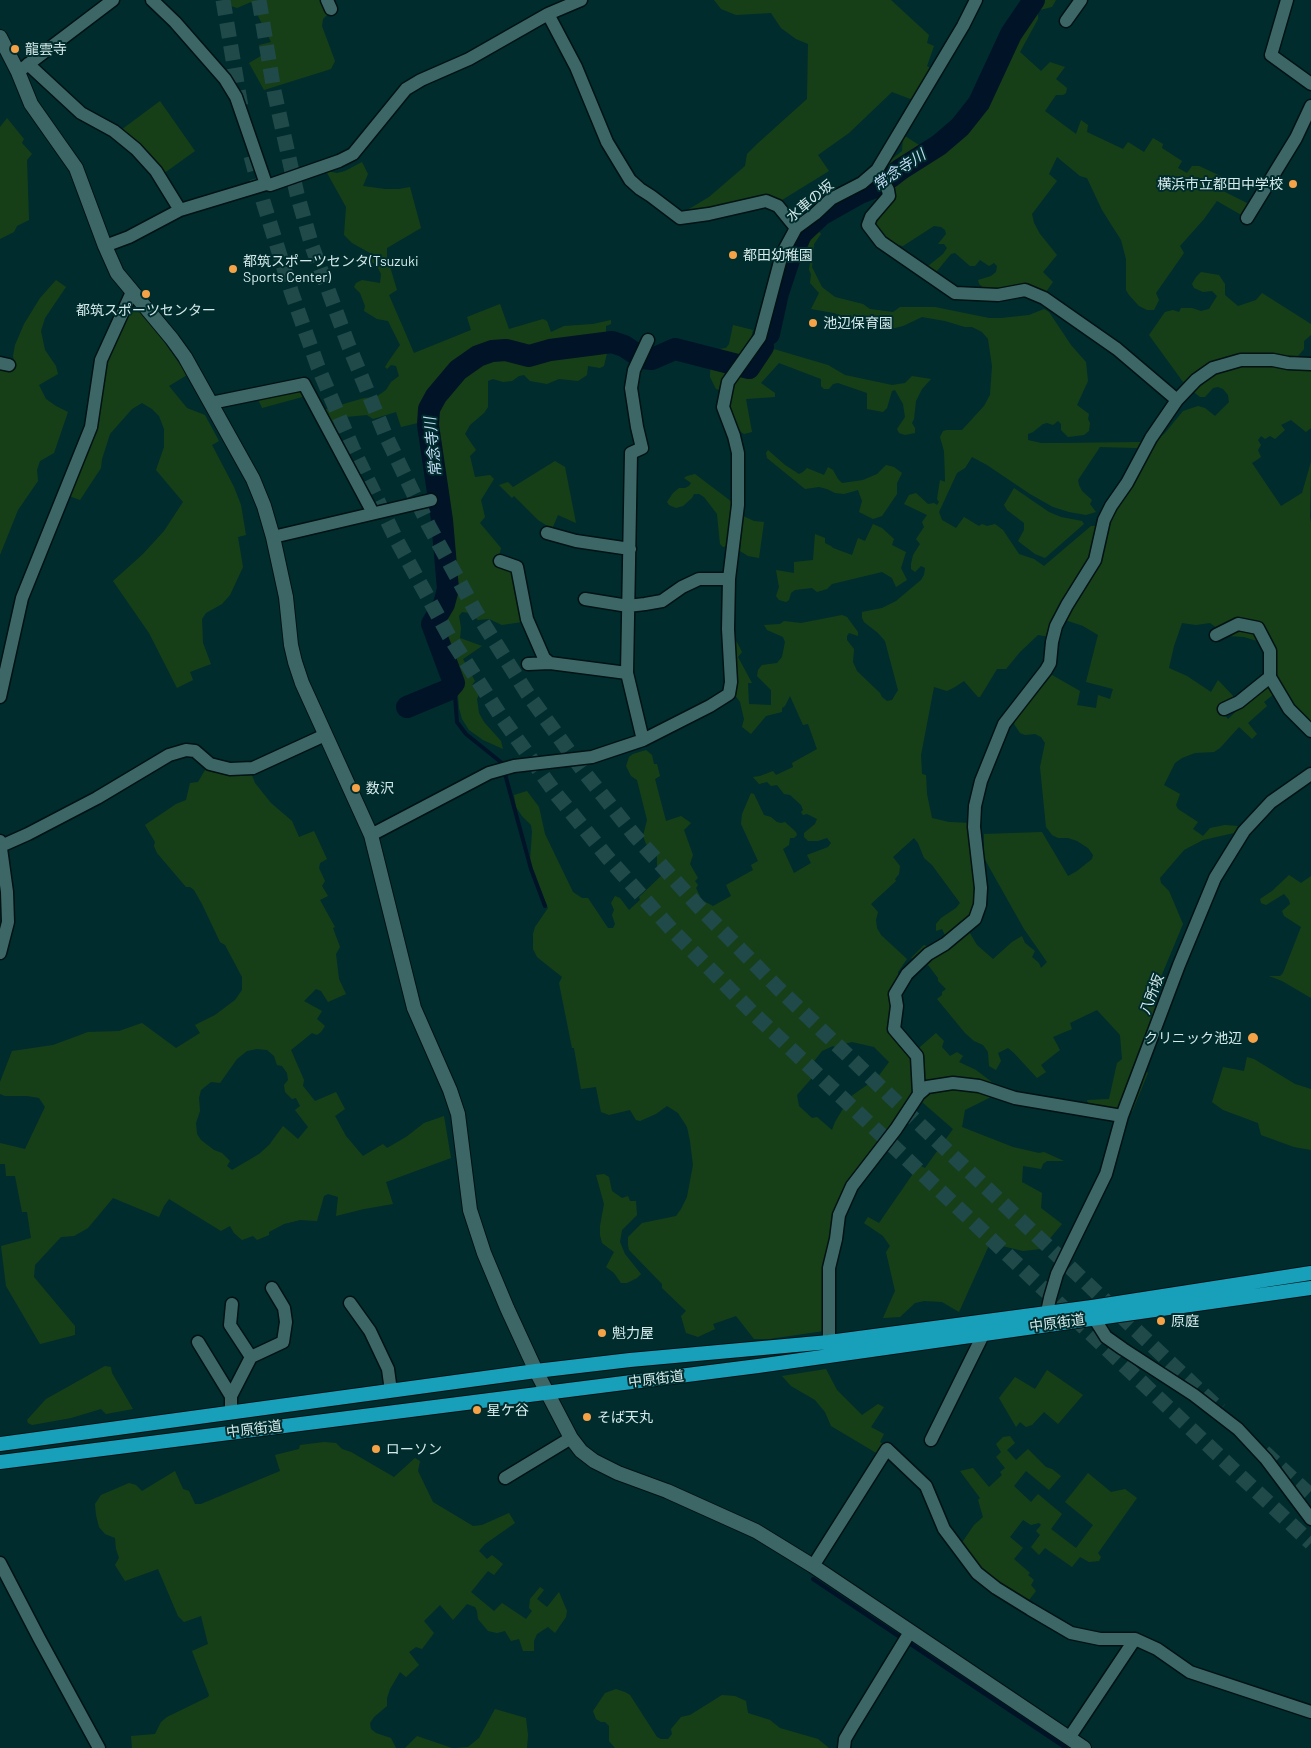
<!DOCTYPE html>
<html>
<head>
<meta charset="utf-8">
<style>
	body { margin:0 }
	canvas { display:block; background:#002c2d }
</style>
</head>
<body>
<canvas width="1311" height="1748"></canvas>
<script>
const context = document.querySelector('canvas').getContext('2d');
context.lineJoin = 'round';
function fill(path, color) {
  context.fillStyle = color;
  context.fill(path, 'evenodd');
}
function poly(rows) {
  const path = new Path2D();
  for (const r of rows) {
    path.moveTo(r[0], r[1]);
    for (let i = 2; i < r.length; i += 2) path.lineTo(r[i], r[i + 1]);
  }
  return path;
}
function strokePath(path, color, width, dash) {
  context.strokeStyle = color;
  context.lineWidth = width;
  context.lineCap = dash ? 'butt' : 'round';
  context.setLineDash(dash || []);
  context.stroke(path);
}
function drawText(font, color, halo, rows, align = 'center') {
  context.font = font + ' Barlow,"Noto Sans JP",sans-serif';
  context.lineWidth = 4;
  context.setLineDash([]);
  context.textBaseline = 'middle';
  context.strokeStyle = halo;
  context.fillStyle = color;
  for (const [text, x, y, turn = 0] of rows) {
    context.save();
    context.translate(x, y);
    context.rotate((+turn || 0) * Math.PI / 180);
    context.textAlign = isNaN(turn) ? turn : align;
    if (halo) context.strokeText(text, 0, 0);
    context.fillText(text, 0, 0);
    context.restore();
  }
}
fill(poly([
	[230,0,322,0,328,14,323,19,322,26,335,61,331,69,264,90,249,63,261,56,259,45,271,42,251,2,237,8,231,6],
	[714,0,891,0,929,35,927,43,934,46,927,66,932,69,913,100,892,92,849,133,818,155,829,171,769,208,685,215,684,212,709,197,745,166,747,154,757,144,807,99,808,44,796,39,781,28,771,13,736,15,721,9],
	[1028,0,1056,0,1052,7,1040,10,1038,13,1038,19,1020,52,1041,71,1050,62,1065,67,1056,79,1067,88,1066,93,1063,95,1056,95,1045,111,1076,134,1081,120,1088,125,1087,132,1123,149,1128,142,1144,152,1153,138,1163,144,1162,148,1182,161,1178,168,1187,173,1192,166,1199,166,1225,178,1221,190,1253,206,1245,217,1217,201,1204,219,1180,246,1184,253,1156,293,1159,300,1154,310,1147,310,1139,306,1129,295,1126,290,1126,259,1121,240,1102,210,1087,178,1080,176,1057,157,1049,174,1057,181,1032,214,1034,223,1040,234,1057,255,1043,272,1053,282,1043,296,987,295,984,288,979,284,978,280,991,276,996,272,997,266,994,263,989,266,980,260,975,266,970,266,955,253,951,254,937,271,933,273,928,269,928,266,943,254,947,248,944,244,938,244,946,234,945,230,941,227,934,226,903,246,898,245,878,233,873,228,884,199,877,196,863,194,828,210,827,209,897,155,902,151,903,138,905,136,930,152,952,137,964,126,981,103,1006,55,1001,50],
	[160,101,195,151,163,174,154,159,143,147,121,130],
	[7,118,24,139,22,143,32,154,27,160,29,220,17,226,14,232,0,239,0,127],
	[362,162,368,174,363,186,385,189,399,189,410,187,421,228,387,248,387,257,397,290,389,295,414,353,471,330,467,317,500,304,509,329,543,319,547,321,551,332,564,326,593,324,611,320,611,324,606,326,606,337,613,338,618,341,616,347,608,349,604,366,600,368,588,366,587,375,578,381,559,379,547,384,530,381,524,375,519,376,512,381,503,382,493,379,488,381,488,407,484,413,470,425,465,434,476,450,470,456,475,477,490,475,494,479,481,500,485,517,480,523,501,548,497,565,514,569,522,622,502,625,489,619,478,620,469,613,462,612,459,616,461,628,460,638,482,646,463,659,475,681,472,685,480,692,477,699,479,713,484,722,501,741,503,749,483,740,469,730,462,719,459,708,456,669,441,642,438,623,450,597,452,586,451,575,449,574,440,490,433,492,422,422,401,427,396,412,373,419,367,415,345,417,338,420,340,425,333,428,323,410,364,398,376,397,386,390,391,382,399,376,396,366,391,365,387,369,385,367,388,362,400,345,388,321,377,319,364,311,365,306,360,293,354,287,356,283,362,280,380,283,381,274,376,264,371,262,370,253,352,243,344,235,346,207,326,171,337,173,345,171],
	[815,226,821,234,814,244,812,267,822,287,835,297,863,304,870,309,893,312,900,307,935,307,989,318,1001,318,1029,315,1044,309,1049,312,1071,345,1086,362,1088,381,1077,405,1089,414,1088,419,1090,423,1089,431,1084,435,1068,437,1061,430,1061,424,1058,421,1053,425,1047,423,1043,424,1033,432,1028,434,1028,440,1041,443,1060,443,1142,442,1123,478,1137,450,1137,448,1100,447,1078,480,1079,485,1082,491,1092,500,1090,504,1096,512,1086,515,1069,512,1053,507,1030,494,987,465,972,457,965,468,957,473,939,512,942,520,956,528,964,517,979,526,982,524,987,526,995,524,1003,530,1019,554,1034,559,1044,566,1091,526,1095,526,1099,532,1084,572,1050,637,1038,635,1020,652,1006,669,997,669,980,697,978,697,964,681,955,687,947,691,934,687,921,755,922,774,926,775,927,794,932,818,949,822,971,823,978,888,974,914,949,936,945,935,942,929,936,931,936,924,941,918,956,908,960,903,932,865,924,858,918,843,914,838,893,857,900,866,899,874,895,879,896,881,871,904,878,912,876,920,877,928,881,935,907,959,898,972,898,976,902,981,894,1029,913,1053,936,1033,944,1041,942,1047,950,1056,957,1052,963,1056,959,1062,976,1070,993,1083,991,1092,993,1096,965,1110,962,1127,1013,1147,1039,1153,1044,1152,1064,1161,1047,1161,1043,1164,1041,1169,1023,1166,1022,1182,1042,1193,1041,1208,1062,1224,1041,1249,1023,1251,990,1243,959,1312,942,1302,924,1301,915,1303,900,1317,883,1318,895,1291,886,1252,890,1246,883,1236,864,1223,868,1217,879,1223,919,1165,925,1168,953,1129,922,1102,924,1094,899,1120,847,1186,824,1331,769,1339,754,1339,736,1316,713,1324,715,1329,698,1337,686,1333,681,1316,686,1311,662,1288,662,1284,629,1250,628,1245,628,1237,642,1223,676,1216,681,1209,687,1197,693,1165,690,1141,687,1127,678,1113,667,1106,656,1114,640,1121,636,1120,630,1110,609,1115,601,1112,596,1087,581,1089,574,1048,572,1048,559,983,562,977,537,957,533,949,533,934,535,927,548,908,533,873,530,861,532,832,531,825,522,816,516,807,514,795,527,791,539,807,545,834,573,892,582,898,588,898,608,928,613,928,615,924,612,915,614,910,611,903,615,896,620,898,629,910,640,900,639,897,663,874,657,866,657,856,646,844,643,836,647,820,637,780,631,776,626,766,629,757,633,754,646,750,652,755,654,764,657,764,660,776,655,779,666,821,681,816,691,823,684,830,693,855,690,864,698,878,695,881,698,885,696,888,700,896,698,898,713,906,731,896,726,885,753,870,751,865,758,861,741,824,742,814,751,793,754,794,764,815,771,817,777,822,781,823,785,822,796,832,797,835,794,838,790,838,789,845,783,849,794,873,811,863,807,855,828,847,831,843,827,838,818,841,808,841,804,837,804,833,815,824,817,819,807,814,803,815,801,812,803,810,801,805,790,795,784,794,777,785,771,786,767,782,759,784,753,777,760,776,773,771,776,775,793,767,792,763,817,749,808,724,803,725,790,696,785,706,782,708,782,712,766,716,751,734,742,727,744,719,740,702,733,692,733,635,742,652,738,657,752,683,748,683,749,704,771,705,771,690,757,676,758,670,762,665,777,663,782,657,785,642,783,637,767,630,764,625,780,624,784,621,801,623,842,615,847,617,858,632,858,636,849,633,847,636,847,640,854,649,853,662,857,671,880,693,882,697,887,701,892,700,898,690,885,641,878,633,864,622,862,618,862,612,882,608,896,601,921,580,924,575,925,568,921,566,915,572,911,569,911,564,913,555,920,544,916,539,924,527,922,522,927,515,904,504,909,495,916,493,928,504,934,503,937,505,939,502,937,499,940,480,945,482,945,478,944,451,940,437,943,431,947,430,962,430,984,406,990,395,992,366,988,339,982,332,972,327,965,327,945,321,922,317,903,326,895,328,882,327,854,321,834,313,811,309,819,293,810,283,811,274,809,270,811,256,808,251,809,239,805,235],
	[852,1042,874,1047,889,1062,877,1078,850,1097,835,1122,832,1130,817,1117,812,1118,799,1106,797,1095,818,1071,811,1065,822,1051,833,1046,838,1049,844,1044],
	[1201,272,1219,275,1225,284,1225,295,1238,306,1256,300,1262,293,1311,324,1311,335,1304,341,1304,349,1298,356,1291,361,1311,365,1311,428,1306,432,1291,420,1281,425,1285,430,1275,439,1270,436,1265,439,1261,436,1258,440,1261,445,1258,450,1261,457,1252,463,1281,506,1302,493,1311,462,1310,517,1311,523,1311,727,1290,707,1275,678,1267,644,1244,637,1228,636,1210,623,1196,625,1182,623,1174,646,1169,668,1187,676,1211,692,1218,680,1235,698,1220,710,1228,719,1256,693,1267,686,1274,694,1264,702,1267,706,1248,723,1257,734,1252,739,1239,727,1220,748,1214,752,1195,753,1182,758,1175,763,1164,785,1180,794,1176,805,1178,809,1198,822,1193,829,1203,836,1210,828,1225,825,1238,826,1234,833,1203,840,1184,850,1160,878,1161,883,1169,891,1183,924,1150,1003,1158,1008,1139,1066,1148,1073,1132,1112,1117,1113,1089,1107,1087,1100,1109,1099,1117,1063,1122,1059,1120,1035,1097,1010,1070,1023,1072,1029,1053,1037,1060,1050,1041,1065,1046,1072,1037,1078,1014,1053,1008,1048,998,1053,1001,1061,996,1070,989,1066,988,1052,983,1045,974,1041,965,1033,937,999,942,995,942,992,946,989,938,981,938,978,928,965,917,971,914,960,911,958,924,945,932,948,968,930,977,945,993,959,1012,942,1022,936,1025,943,1035,951,1032,957,1039,963,1041,968,1047,962,1024,929,984,858,984,834,1042,832,1068,876,1077,871,1092,859,1093,855,1088,848,1077,841,1068,838,1058,838,1052,835,1046,827,1040,767,1045,743,1041,737,1035,734,1025,735,1020,733,1014,724,1016,718,1052,675,1080,691,1077,705,1096,708,1098,695,1110,699,1113,689,1086,682,1098,635,1083,626,1065,620,1100,565,1112,517,1152,445,1165,433,1183,411,1198,406,1205,408,1215,416,1229,402,1228,395,1223,389,1218,387,1213,388,1205,397,1200,397,1186,386,1149,335,1165,312,1173,310,1179,312,1181,308,1192,308,1201,311,1209,309,1217,296,1212,291,1203,292,1194,288,1192,284,1196,277],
	[56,280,66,287,45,318,41,331,45,350,56,366,58,374,39,385,46,399,56,406,68,412,54,453,40,461,37,470,38,481,18,510,0,555,0,365,15,365,13,356,15,345,24,324,40,298],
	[131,307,134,307,139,310,163,340,187,375,169,386,187,408,205,415,219,441,212,445,234,487,241,505,246,535,238,537,243,567,230,595,222,604,206,613,202,619,203,643,211,664,190,672,193,680,177,688,149,633,113,581,143,554,164,531,183,502,156,470,164,447,164,429,159,416,152,409,142,403,132,409,110,434,102,459,101,468,80,500,69,496,107,357],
	[733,325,753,330,750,342,828,365,845,375,892,385,905,383,912,376,931,379,922,389,916,401,914,419,912,423,915,428,915,433,905,435,899,433,897,429,905,417,903,404,895,390,892,391,887,408,883,412,867,409,867,393,838,383,833,384,829,389,824,389,821,386,821,379,779,363,761,383,775,393,775,397,746,399,752,432,744,434,741,432,734,423,730,410,730,392,716,389,710,377,711,350,726,348,729,344],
	[300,392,306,396,262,408,258,399],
	[768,450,785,465,799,474,803,472,807,468,824,475,828,467,833,470,838,479,842,483,863,480,877,474,886,465,894,467,902,473,897,483,897,494,882,516,873,519,859,512,862,501,858,490,844,494,835,493,827,489,819,487,805,489,767,458,766,453],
	[555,461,565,467,576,523,558,515,552,529,538,520,514,496,512,498,499,485,508,482,513,487],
	[695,474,732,502,740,510,741,515,754,521,764,522,759,558,748,556,740,551,741,542,737,541,729,546,723,547,720,544,717,514,704,497,699,494,694,494,692,498,683,506,676,508,669,505,667,502,673,493,679,488,685,488,689,486,691,483,684,478,687,476],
	[1014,488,1049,512,1061,517,1082,521,1084,524,1045,558,1035,554,1018,541,1024,530,1024,523,1007,510,1004,505],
	[873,524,882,528,894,539,892,545,906,552,901,568,907,580,896,587,892,578,882,572,832,584,827,589,817,592,812,588,795,590,791,593,789,600,786,602,779,600,776,596,779,587,776,570,794,573,794,562,813,560,815,534,825,538,825,543,831,546,833,548,852,555,858,538,865,541],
	[208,765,250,770,255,783,271,803,292,821,299,837,314,831,327,859,320,863,319,868,325,881,322,886,328,896,320,900,335,927,333,928,340,947,336,954,339,979,346,994,328,1002,321,991,316,989,304,1001,322,1011,317,1019,325,1026,321,1032,317,1035,312,1033,291,1050,304,1080,303,1086,315,1101,336,1092,345,1109,335,1116,346,1136,363,1156,383,1144,387,1148,406,1137,424,1123,444,1116,451,1158,386,1182,393,1204,364,1209,336,1216,338,1197,328,1194,324,1196,317,1221,300,1220,284,1224,269,1232,269,1235,257,1240,253,1236,242,1240,234,1233,230,1226,221,1231,169,1199,164,1206,159,1217,113,1198,88,1228,74,1236,61,1237,35,1265,34,1277,75,1326,75,1335,40,1344,6,1286,1,1246,31,1238,27,1212,22,1212,15,1176,6,1176,5,1164,0,1164,0,1143,25,1149,45,1107,39,1098,27,1096,5,1096,0,1094,0,1082,12,1051,53,1045,88,1032,119,1031,142,1023,176,1048,200,1033,195,1025,215,1015,235,1000,242,990,242,977,225,945,220,942,202,904,194,890,190,887,186,887,157,853,154,846,155,842,145,825,176,804,186,800,190,783,198,782],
	[257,1049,267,1050,274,1056,277,1065,282,1066,287,1073,288,1080,284,1085,285,1092,292,1099,296,1098,300,1106,295,1110,308,1127,298,1139,283,1126,269,1145,259,1154,232,1170,227,1166,230,1161,222,1153,214,1150,201,1140,197,1134,196,1123,200,1111,199,1098,201,1090,211,1082,220,1083,237,1059,247,1051],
	[1289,875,1301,883,1311,876,1311,998,1282,981,1269,976,1280,976,1283,973,1301,927,1284,916,1282,911,1290,904,1289,900,1284,894,1266,905,1261,903,1260,899,1272,891],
	[1247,1057,1254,1059,1295,1084,1311,1089,1311,1150,1294,1147,1261,1135,1258,1123,1223,1110,1212,1102,1223,1067,1244,1071],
	[604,1174,609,1177,612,1191,622,1198,628,1196,630,1201,636,1201,637,1215,622,1230,620,1242,625,1254,641,1274,637,1278,627,1283,621,1283,614,1273,606,1267,614,1252,602,1243,600,1235,600,1226,604,1204,596,1175],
	[105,1366,111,1367,112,1373,133,1409,106,1414,101,1409,71,1418,32,1425,28,1423,27,1420,46,1399],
	[826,1369,837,1390,862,1415,878,1404,884,1407,871,1427,884,1434,880,1442,884,1445,878,1454,831,1426,825,1412,815,1400,791,1386,782,1376],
	[1047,1370,1083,1395,1058,1424,1044,1412,1032,1425,1026,1427,1020,1422,1016,1427,999,1398,1015,1377,1035,1389],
	[1010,1436,1015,1443,1007,1450,1016,1460,1028,1449,1046,1467,1052,1469,1061,1476,1049,1490,1026,1471,1014,1486,1031,1502,1038,1494,1062,1514,1051,1529,1076,1548,1093,1525,1065,1502,1088,1473,1111,1492,1125,1489,1137,1498,1098,1553,1101,1557,1099,1561,1089,1562,1080,1557,1072,1567,1045,1548,1039,1555,1031,1547,1040,1535,1036,1531,1041,1525,1039,1523,1031,1525,1023,1520,1010,1537,1023,1548,1014,1559,1030,1573,1028,1575,1034,1580,1031,1585,1036,1591,1029,1600,1009,1590,992,1578,979,1567,961,1544,974,1525,983,1517,978,1500,980,1498,960,1471,973,1468,989,1487,1002,1475,1000,1472,1005,1468,996,1457,1001,1452,996,1444,1003,1437],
	[324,1442,336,1443,342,1449,351,1452,394,1477,415,1458,420,1461,418,1471,433,1502,473,1526,482,1525,509,1513,515,1523,485,1544,479,1551,487,1559,492,1555,503,1564,494,1575,488,1571,471,1592,494,1611,502,1603,526,1619,532,1611,529,1608,530,1599,540,1587,544,1590,537,1599,547,1607,559,1592,567,1611,566,1617,555,1633,548,1627,537,1634,534,1641,534,1651,523,1651,519,1639,511,1641,505,1631,497,1633,488,1631,478,1619,477,1611,475,1607,467,1604,453,1620,440,1605,424,1621,434,1633,422,1649,416,1647,409,1652,419,1665,406,1677,400,1672,390,1689,387,1698,387,1706,374,1717,370,1723,371,1729,376,1733,391,1738,396,1748,132,1748,131,1736,155,1734,161,1722,167,1717,208,1697,209,1695,192,1651,208,1644,201,1616,184,1622,178,1616,158,1569,125,1581,115,1565,119,1558,116,1549,115,1538,105,1534,99,1527,96,1515,95,1504,101,1495,129,1483,136,1485,142,1491,175,1471,183,1489,189,1491,195,1504,201,1504,280,1471,275,1455,299,1449,300,1445],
	[616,1689,625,1692,630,1695,657,1737,661,1739,668,1739,672,1734,671,1729,681,1717,690,1715,722,1695,735,1696,746,1701,748,1713,770,1720,780,1728,818,1739,829,1748,615,1748,609,1741,609,1726,605,1722,601,1722,596,1719,593,1711,605,1693],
	[495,1709,526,1718,528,1735,527,1748,455,1748,468,1747,479,1738],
	[417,1736,452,1748,405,1748]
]), '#173f17');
strokePath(poly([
	[454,683,457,722,466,734,502,763,531,869,545,906],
	[813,1579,1066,1748]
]), '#011327', 4);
strokePath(poly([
	[769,334,778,293,791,254,802,233,821,215,835,207,860,193,880,185,901,169,939,145,960,127,979,103,1011,34,1034,0],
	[407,707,448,690,454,683,432,624,444,604,448,589,442,520,428,425,429,409,436,396,458,370,478,356,492,351,506,350,529,356,550,350,612,342,624,346,642,358,652,359,675,349,749,368,763,347]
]), '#011327', 22);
strokePath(poly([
	[223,0,241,107],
	[259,0,274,91,297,194,312,246,348,344,385,434,429,526,476,612,527,693,584,772,635,836,699,907,779,989,891,1097,1220,1410],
	[251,156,263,201,292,294,318,367,353,449,397,541,449,636,502,718,556,794,608,858,672,930,753,1013,1311,1543],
	[1264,1452,1311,1496]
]), '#20494a', 15, [15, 8]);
const minor = poly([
	[152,0,175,22,225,79,236,97,266,184],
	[327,0,331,9],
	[1287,0,1271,55,1311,84],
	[548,14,576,67,607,142,630,180,640,189,651,196,680,218,709,214,766,201,778,206,796,228],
	[1066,21,1081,0],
	[28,64,81,113,114,131,136,149,156,171,180,210],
	[22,69,113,0],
	[877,170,888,190,889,196,871,217,868,225,881,242,955,293,998,295,1025,290,1044,298,1117,349,1177,400],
	[1247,218,1296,138,1311,106],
	[105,246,129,237,180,210,266,184,270,185,339,161,353,154,406,89,421,80,469,59,548,14,581,0],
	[0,363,9,365],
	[211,403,304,384,373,513],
	[547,533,576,541,630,549],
	[273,537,431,500],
	[500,561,517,567,527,619,544,658,550,663,627,673],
	[585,599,628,606,645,604,662,601,682,587,699,579,729,579],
	[1216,635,1238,624,1258,628,1270,651,1270,677,1289,709,1311,731],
	[528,664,550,663],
	[0,697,22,598,91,427,101,360,132,292],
	[1224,709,1239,702,1270,677],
	[643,740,627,673,631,453,642,448,637,427,631,388,634,370,648,340],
	[371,835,489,773,514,766,592,757,643,740,710,706,729,694,731,682,728,629,729,579,738,505,738,453,734,436,723,407,728,382,760,337,782,254,796,228,815,214,831,199,862,183,877,170,963,26,976,0],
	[0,841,7,892,8,922,0,953],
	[1,846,28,834,97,798,169,755,186,750,195,751,210,764,230,769,253,768,325,735],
	[919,1094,917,1056,894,1029,897,1006,895,994,907,974,928,954,945,944,975,919,980,905,981,888,974,827,975,806,981,781,1004,724,1046,670,1050,663,1052,642,1056,626,1067,605,1095,560,1104,520,1111,506,1127,483,1151,438,1177,400,1196,380,1213,368,1241,360,1273,360,1288,363,1311,364],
	[350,1303,370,1331,388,1369,391,1391],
	[232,1304,230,1325,251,1357],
	[1092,1310,1094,1318,1106,1337,1123,1349,1194,1395,1238,1429,1266,1459,1311,1519],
	[1047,1312,1050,1298,1057,1274,1106,1174,1122,1116,1179,965,1215,878,1244,831,1271,802,1311,774],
	[198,1342,231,1396],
	[829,1342,829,1268,836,1239,839,1215,852,1186,896,1129,919,1094,927,1087,953,1083,979,1086,1015,1098,1122,1116],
	[231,1412,231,1396,251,1357,283,1342,286,1322,284,1308,272,1288],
	[931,1440,984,1333],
	[505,1478,571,1438],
	[0,1563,39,1638,99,1748],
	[813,1566,887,1449,926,1486,944,1529,977,1573,996,1588,1030,1609,1071,1633,1100,1639,1135,1639,1157,1649,1190,1672,1311,1712],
	[1069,1738,1135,1639],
	[844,1748,845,1739,852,1727,910,1632]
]);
const tertiary = poly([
	[0,37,18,72,31,104,76,168,105,246,117,273,172,339,185,357,253,479,264,506,273,537,286,597,291,645,295,662,302,683,371,835,414,1008,450,1090,458,1114,470,1210,484,1253,507,1308,536,1371,571,1438,581,1451,594,1461,618,1473,667,1491,756,1531,813,1566,1084,1748]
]);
const primary = poly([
	[0,1444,536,1371,630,1360,829,1342,1092,1307,1311,1273],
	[0,1462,758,1366,1311,1288]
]);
strokePath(minor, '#001213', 15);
strokePath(tertiary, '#001213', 16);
strokePath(primary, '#001213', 16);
strokePath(minor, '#3d6767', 12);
strokePath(tertiary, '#3d6767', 14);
strokePath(primary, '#189fba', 14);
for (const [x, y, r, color] of [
	[15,49,5,"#f6a247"],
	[1293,184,5,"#f6a247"],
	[733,255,5,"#f6a247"],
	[233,269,5,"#f6a247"],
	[146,294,5,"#f6a247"],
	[813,323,5,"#f6a247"],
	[356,788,5,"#f6a247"],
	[1253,1038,6,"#f6a247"],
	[1161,1321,5,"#f6a247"],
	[602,1333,5,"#f6a247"],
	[477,1410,5,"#f6a247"],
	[587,1417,5,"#f6a247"],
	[376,1449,5,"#f6a247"]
]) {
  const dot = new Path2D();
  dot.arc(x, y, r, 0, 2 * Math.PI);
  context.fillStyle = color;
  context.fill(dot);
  strokePath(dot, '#002c2d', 2);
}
drawText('14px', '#d5ebeb', '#002c2d', [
	["龍雲寺",25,49],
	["横浜市立都田中学校",1283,184,"right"],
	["都田幼稚園",743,255],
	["都筑スポーツセンタ(Tsuzuki",243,261],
	["Sports Center)",243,277],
	["都筑スポーツセンター",146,310,"center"],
	["池辺保育園",823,323],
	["数沢",366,788],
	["クリニック池辺",1242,1038,"right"],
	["原庭",1171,1321],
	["魁力屋",612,1333],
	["星ケ谷",487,1410],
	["そば天丸",597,1417],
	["ローソン",386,1449]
], 'left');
drawText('14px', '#d5ebeb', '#002c2d', [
	["水車の坂",810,201,-40],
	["八所坂",1152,994,-69],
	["中原街道",1057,1323,-8],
	["中原街道",656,1379,-7],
	["中原街道",254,1429,-7]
]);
drawText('italic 15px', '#c4ddf6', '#002c2d', [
	["常念寺川",899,170,-34],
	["常念寺川",433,447,-96]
]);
</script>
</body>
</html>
